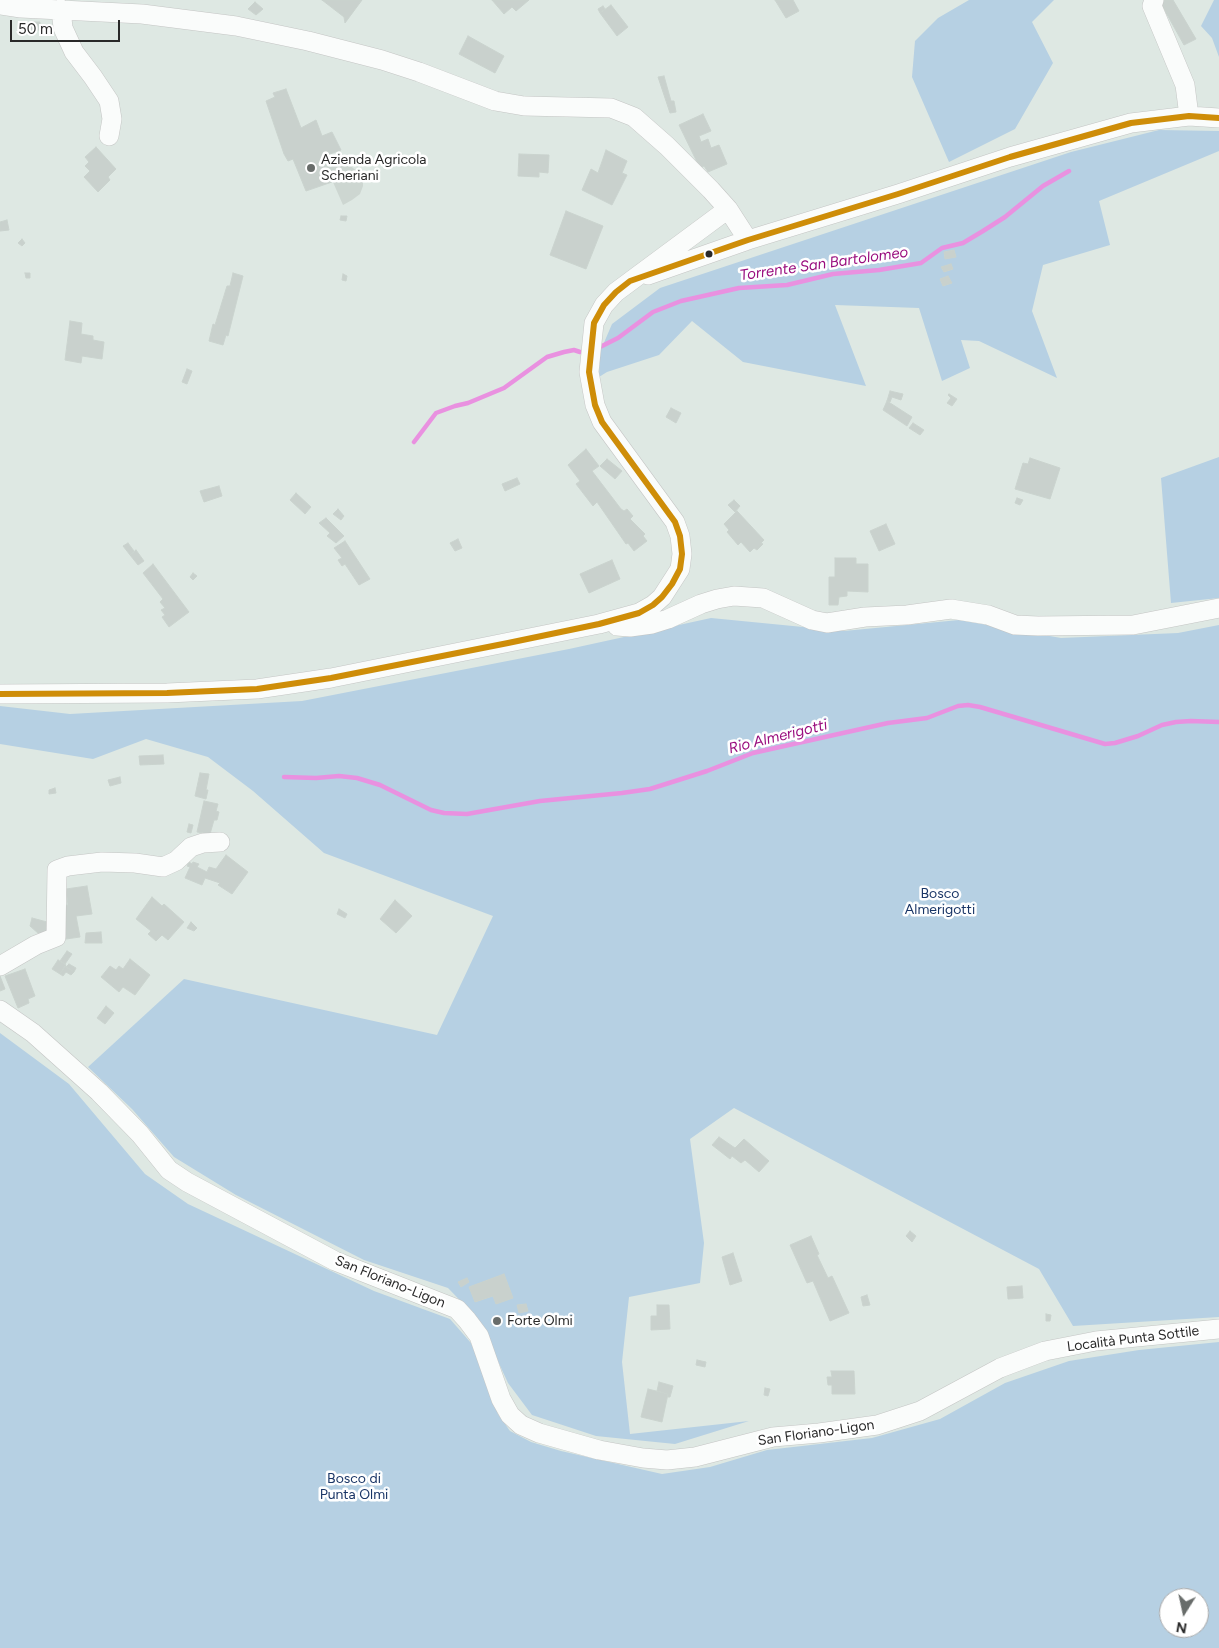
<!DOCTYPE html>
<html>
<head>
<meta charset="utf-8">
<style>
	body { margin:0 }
	#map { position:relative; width:1219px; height:1648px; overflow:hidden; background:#dee8e3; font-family:Figtree,sans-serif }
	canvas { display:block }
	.north { position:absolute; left:1159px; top:1588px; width:50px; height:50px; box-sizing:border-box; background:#fff; border:1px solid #a9a9a9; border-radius:50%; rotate:190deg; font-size:14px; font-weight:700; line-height:20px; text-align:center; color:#292929 }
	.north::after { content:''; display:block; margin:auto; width:18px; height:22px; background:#686c6a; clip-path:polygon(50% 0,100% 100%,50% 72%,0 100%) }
	.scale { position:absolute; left:10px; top:20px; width:110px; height:22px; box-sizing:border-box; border:2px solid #292929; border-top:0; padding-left:6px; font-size:15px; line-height:18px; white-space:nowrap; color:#292929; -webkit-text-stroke:4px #fff; paint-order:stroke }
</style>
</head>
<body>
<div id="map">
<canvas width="1219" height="1648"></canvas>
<div class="north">N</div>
<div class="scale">50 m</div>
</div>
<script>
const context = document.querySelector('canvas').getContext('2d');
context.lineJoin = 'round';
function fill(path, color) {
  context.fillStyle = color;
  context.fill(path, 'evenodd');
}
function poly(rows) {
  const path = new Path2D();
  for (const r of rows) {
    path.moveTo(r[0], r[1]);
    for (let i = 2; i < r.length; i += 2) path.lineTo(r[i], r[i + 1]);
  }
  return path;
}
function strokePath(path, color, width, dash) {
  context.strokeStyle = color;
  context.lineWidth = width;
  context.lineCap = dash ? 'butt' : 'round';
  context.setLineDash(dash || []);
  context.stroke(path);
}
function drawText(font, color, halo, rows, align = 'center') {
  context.font = font + ' Figtree,sans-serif';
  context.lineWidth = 5;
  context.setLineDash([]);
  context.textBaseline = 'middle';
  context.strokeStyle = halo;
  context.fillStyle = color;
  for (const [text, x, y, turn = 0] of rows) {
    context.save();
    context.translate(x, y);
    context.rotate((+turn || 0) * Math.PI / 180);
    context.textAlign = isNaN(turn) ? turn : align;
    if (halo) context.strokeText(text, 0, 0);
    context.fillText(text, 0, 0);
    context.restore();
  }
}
fill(poly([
	[969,0,1054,0,1032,22,1053,63,1015,129,949,162,912,77,915,41,938,18],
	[1214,0,1219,0,1219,57,1212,38,1201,26],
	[1159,130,1219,131,1219,151,1099,201,1110,245,1043,265,1032,311,1057,378,979,341,961,340,970,368,942,381,919,308,835,305,866,386,743,362,692,321,659,355,607,372,599,377,600,352,612,324,660,288,1071,152],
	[1219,457,1219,598,1171,603,1161,478],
	[711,618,844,631,959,620,1061,638,1178,633,1219,625,1219,1317,1073,1326,1039,1269,734,1108,690,1139,704,1243,700,1283,629,1297,622,1362,630,1434,749,1421,675,1444,596,1436,532,1415,508,1383,479,1320,448,1288,364,1260,236,1195,174,1157,132,1109,88,1067,184,979,437,1035,493,916,324,853,253,791,208,757,146,739,93,759,0,744,0,706,70,714,302,701,569,649],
	[0,1033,69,1084,145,1174,188,1204,374,1291,450,1319,471,1343,488,1383,498,1414,510,1431,531,1442,561,1451,662,1474,710,1467,767,1450,872,1438,940,1419,1005,1383,1069,1361,1139,1350,1219,1342,1219,1648,0,1648],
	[1169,1598,1199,1598,1199,1628,1169,1628]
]), '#b6d0e3');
fill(poly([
	[327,155,349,165,357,171,363,178,363,186,360,194,352,200,343,205,322,157]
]), '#cdd6d1');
strokePath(poly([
	[600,347,618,338,653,312,681,301,739,288,787,285,833,274,879,270,921,263,942,248,963,243,983,231,1005,217,1043,186,1069,171],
	[414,442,436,413,455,406,468,403,504,388,547,357,564,352,574,350,580,352],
	[284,777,316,778,339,776,357,778,380,785,431,810,444,813,467,814,540,801,622,793,650,789,707,771,753,753,888,723,927,718,958,706,968,705,980,707,1105,744,1115,743,1138,736,1162,725,1176,722,1191,721,1219,722]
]), '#e991e0', 4.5);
const building = poly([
	[322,0,362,0,345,23,344,17,322,0],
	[492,0,529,0,516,11,512,7,504,14,492,0],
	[775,0,793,0,799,11,786,18,775,0],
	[1159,0,1173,0,1196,39,1184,45,1159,0],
	[255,2,263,9,256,15,248,9,255,2],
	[611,5,628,27,617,36,600,13,611,5],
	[603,6,605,9,600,13,598,9,603,6],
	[31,22,40,22,40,30,31,30,31,22],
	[468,36,504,56,495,73,459,54,468,36],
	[664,76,671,101,674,101,676,112,670,113,658,77,664,76],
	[286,89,301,128,316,120,322,136,332,132,341,150,322,157,332,182,306,191,293,159,288,161,284,154,266,101,275,97,273,93,286,89],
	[703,114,711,131,699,136,701,142,708,139,711,148,719,145,727,164,708,172,704,166,702,167,697,162,679,125,703,114],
	[96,147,116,169,108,177,110,180,98,192,84,177,90,171,85,166,89,162,85,157,96,147],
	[606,150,627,161,622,173,627,175,612,205,582,190,591,169,598,173,606,150],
	[519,154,549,155,548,173,539,172,539,177,518,176,519,154],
	[566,211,603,226,586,269,550,255,566,211],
	[341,216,347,216,346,221,340,220,341,216],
	[7,220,9,230,0,231,0,222,7,220],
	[22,239,25,243,22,246,18,243,22,239],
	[954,250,956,257,945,259,944,252,954,250],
	[951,264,953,269,944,272,941,267,951,264],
	[25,273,30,273,30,278,26,278,25,273],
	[233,273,243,276,228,336,226,335,223,345,209,341,213,324,215,325,227,286,230,286,233,273],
	[343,274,347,276,346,281,342,280,343,274],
	[948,276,952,283,943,286,940,279,948,276],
	[70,321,82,323,81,334,93,336,93,340,104,342,102,359,82,356,81,363,65,360,70,321],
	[187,369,192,371,187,384,182,382,187,369],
	[890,391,903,394,901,400,892,397,890,402,887,401,890,391],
	[949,394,957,399,952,406,947,403,951,398,948,395,949,394],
	[887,401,912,417,907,426,883,410,887,401],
	[671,408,681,413,676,423,666,417,671,408],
	[913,423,924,430,920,435,909,428,913,423],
	[586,449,599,466,592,471,621,509,624,511,627,509,633,516,630,519,645,534,643,536,647,541,634,551,628,543,626,544,597,502,593,506,576,484,580,481,568,465,586,449],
	[1030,458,1060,468,1050,499,1015,489,1023,463,1028,464,1030,458],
	[607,459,622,471,615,479,600,466,607,459],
	[517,478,520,484,505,491,502,484,517,478],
	[219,486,222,496,204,502,200,491,219,486],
	[296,493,311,507,305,514,290,500,296,493],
	[1017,498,1023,500,1020,505,1015,503,1017,498],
	[734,500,740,506,735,512,728,505,734,500],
	[338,509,344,516,341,520,333,514,338,509],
	[737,511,764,540,761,543,763,544,757,550,754,548,750,552,741,542,738,545,727,532,729,530,724,524,737,511],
	[326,518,344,536,336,543,327,536,330,533,319,523,326,518],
	[886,524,895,544,879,551,870,531,886,524],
	[458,539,462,548,455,551,450,543,458,539],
	[345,541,370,579,359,585,345,564,342,566,338,560,342,558,334,548,345,541],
	[128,543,134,551,130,555,123,546,128,543],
	[136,550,144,561,138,565,130,555,136,550],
	[835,558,856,558,856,564,868,564,868,592,847,591,847,596,839,597,838,605,829,605,829,577,835,577,835,558],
	[612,560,620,579,589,593,580,574,612,560],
	[153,564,189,612,169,627,162,617,165,615,161,610,165,608,160,602,163,599,143,573,153,564],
	[193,573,197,576,193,580,190,577,193,573],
	[163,755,164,764,140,765,139,756,163,755],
	[200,773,209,774,206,790,208,790,206,799,195,796,200,773],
	[120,777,121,783,110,786,108,780,120,777],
	[55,788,56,793,49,794,49,790,55,788],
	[204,801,218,804,216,811,219,812,217,820,214,820,210,834,197,832,204,801],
	[189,824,193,825,191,833,187,832,189,824],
	[226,855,248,872,232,894,218,885,220,883,205,878,202,885,185,878,190,867,187,866,189,862,192,864,193,862,199,864,197,867,207,872,209,867,216,869,226,855],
	[87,886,92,914,76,916,80,937,66,939,60,906,68,905,66,889,87,886],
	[152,897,162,906,164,904,184,922,168,940,162,935,156,941,148,934,151,931,136,919,152,897],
	[395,900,412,916,396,933,380,919,395,900],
	[339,909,347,914,345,918,337,914,339,909],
	[32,918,51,923,48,934,39,934,30,926,32,918],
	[191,922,197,928,194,931,187,928,191,922],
	[101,932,102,943,85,943,86,933,101,932],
	[67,951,72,954,65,964,60,961,67,951],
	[130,959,150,975,135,995,123,987,119,992,101,977,110,966,116,970,119,966,123,969,130,959],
	[58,960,66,965,60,974,52,969,58,960],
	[69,964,76,968,74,972,66,967,69,964],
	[65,966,74,972,71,975,66,972,63,976,60,974,65,966],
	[25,969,35,996,28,999,29,1003,18,1008,5,976,25,969],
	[0,976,5,989,0,991,0,976],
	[106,1006,114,1013,105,1024,97,1018,106,1006],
	[719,1137,735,1148,744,1139,769,1161,759,1172,745,1160,741,1163,732,1156,730,1159,712,1145,719,1137],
	[910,1231,916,1236,912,1242,906,1236,910,1231],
	[811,1236,819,1254,817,1255,828,1278,832,1276,849,1313,830,1321,813,1281,807,1283,790,1245,811,1236],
	[733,1253,742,1281,730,1285,722,1257,733,1253],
	[504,1274,513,1298,496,1304,493,1296,475,1302,469,1287,504,1274],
	[467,1278,469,1282,461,1287,458,1282,467,1278],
	[1022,1286,1023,1298,1008,1299,1007,1287,1022,1286],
	[867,1295,870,1305,863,1306,861,1297,867,1295],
	[526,1304,528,1311,519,1313,517,1305,526,1304],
	[657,1305,669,1305,670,1329,651,1330,651,1316,657,1316,657,1305],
	[1046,1314,1051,1315,1050,1321,1046,1321,1046,1314],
	[529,1315,531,1323,523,1326,521,1318,529,1315],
	[697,1360,706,1362,705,1367,696,1365,697,1360],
	[831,1371,854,1371,855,1394,832,1394,832,1385,828,1385,827,1377,832,1377,831,1371],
	[659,1382,673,1386,670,1397,668,1397,668,1394,657,1391,659,1382],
	[765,1388,770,1389,768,1396,764,1395,765,1388],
	[648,1389,668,1394,662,1422,641,1417,648,1389]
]);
fill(building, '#c9d1cd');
strokePath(building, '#cad3ce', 1);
const minor = poly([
	[1154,0,1152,6,1185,85,1189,116],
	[0,5,21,8,142,14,236,26,308,41,382,60,419,72,495,101,524,106,611,108,634,117,667,146,711,190,728,209,748,240],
	[61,9,63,28,74,52,93,77,109,101,112,119,109,136],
	[648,275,748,240,898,194,1010,157,1131,123,1189,116,1219,118],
	[617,626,630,627,652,624,668,619,701,604,717,599,734,596,763,598,812,620,827,623,865,617,907,615,951,609,988,615,1015,625,1038,626,1133,625,1219,608],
	[0,694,167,693,257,689,331,678,599,624,639,613,653,605,662,597,680,569,682,554,680,536,675,522,602,422,595,405,589,372,594,323,604,305,616,292,728,209],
	[0,966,36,945,56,937,57,870,68,866,102,862,135,863,163,867,176,861,191,847,203,843,220,842],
	[0,1010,33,1033,99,1092,140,1134,169,1170,187,1182,335,1261,457,1309,467,1320,479,1336,501,1399,510,1415,521,1425,539,1433,599,1450,643,1458,667,1460,695,1457,773,1437,819,1433,877,1425,920,1411,1000,1368,1045,1351,1096,1341,1219,1329]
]);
strokePath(minor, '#c4c5c4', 20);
strokePath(minor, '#fafcfb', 19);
strokePath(poly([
	[0,694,167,693,257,689,331,678,508,643,599,624,639,613,653,605,662,597,672,584,680,569,682,554,680,536,675,522,602,422,595,405,589,372,594,323,604,305,616,292,630,281,748,240,898,194,1010,157,1131,123,1189,116,1219,118]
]), '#ce8d08', 6);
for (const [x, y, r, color] of [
	[311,168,5,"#686c6a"],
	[709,254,4.5,"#292929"],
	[497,1321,5,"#686c6a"]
]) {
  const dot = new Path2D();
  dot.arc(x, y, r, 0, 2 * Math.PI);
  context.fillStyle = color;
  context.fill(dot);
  strokePath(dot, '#fff', 2);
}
drawText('14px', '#292929', '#fff', [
	["Azienda Agricola",321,160],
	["Scheriani",321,176],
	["Forte Olmi",507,1321]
], 'left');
drawText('14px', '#193566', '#fff', [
	["Bosco",940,894],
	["Almerigotti",940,910],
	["Bosco di",354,1479],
	["Punta Olmi",354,1495]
]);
drawText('14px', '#292929', '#fff', [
	["San Floriano-Ligon",390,1282,22],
	["Località Punta Sottile",1133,1339,-7],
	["San Floriano-Ligon",816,1433,-8]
]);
drawText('italic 15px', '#990d7e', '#fff', [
	["Torrente San Bartolomeo",824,264,-8],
	["Rio Almerigotti",778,737,-14]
]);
</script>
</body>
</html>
